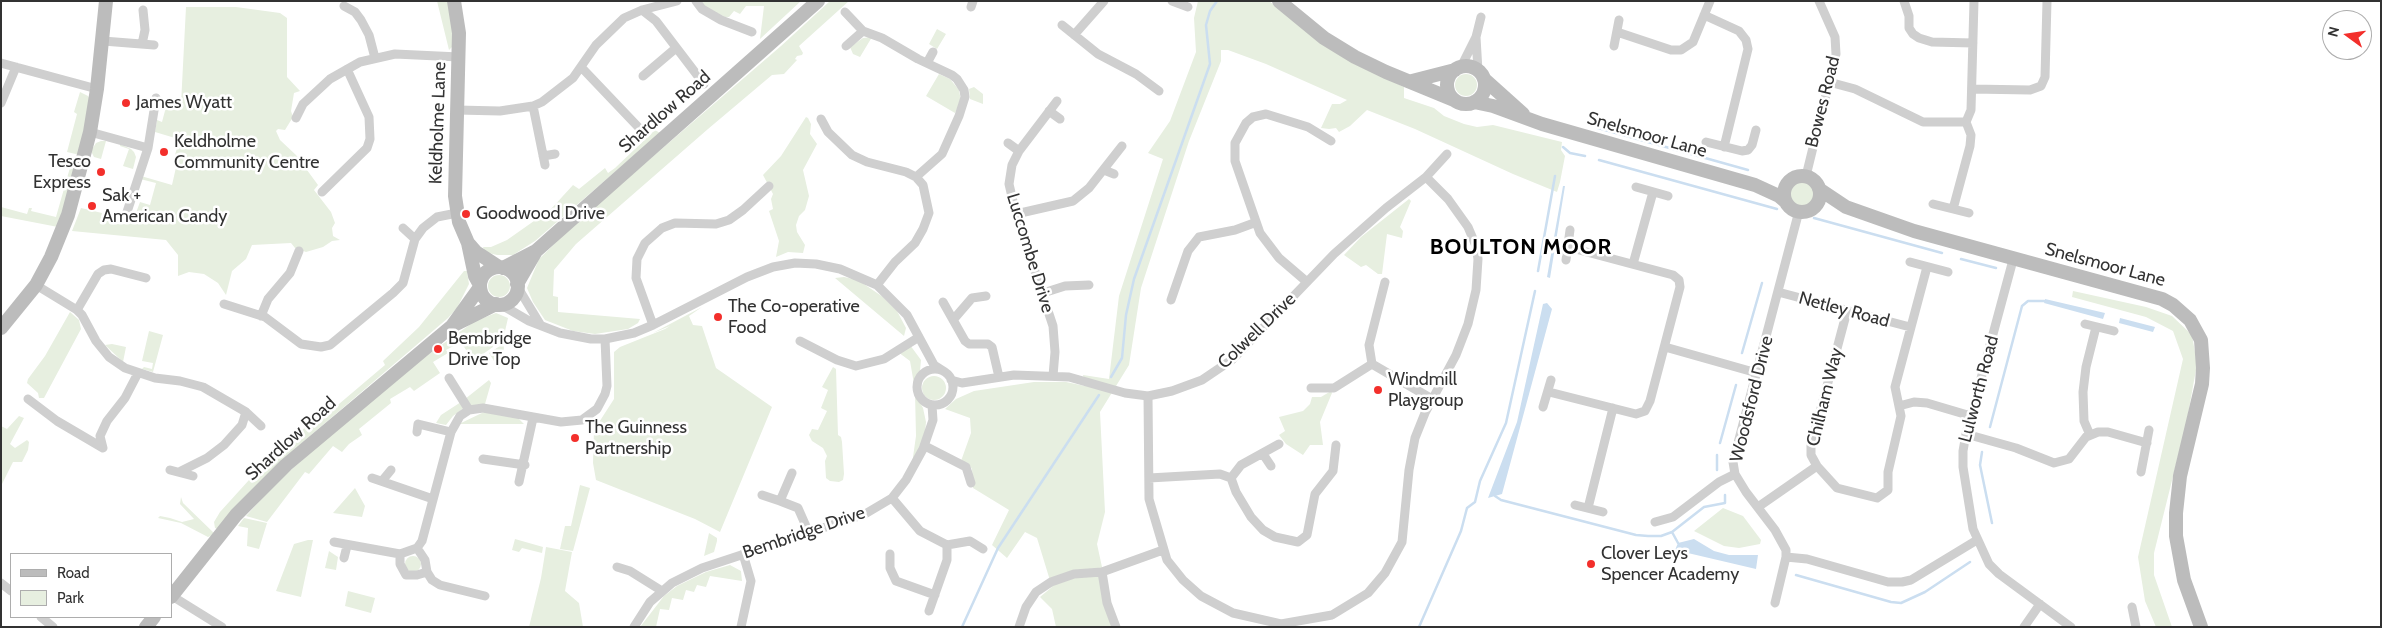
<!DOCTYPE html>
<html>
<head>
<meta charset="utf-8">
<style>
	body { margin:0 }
	#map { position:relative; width:2382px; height:628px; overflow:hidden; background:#fff; font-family:Cabin,sans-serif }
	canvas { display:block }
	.frame { position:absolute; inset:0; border:2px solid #323232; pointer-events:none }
	.legend { position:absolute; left:10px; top:553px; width:162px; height:65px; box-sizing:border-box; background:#fff; border:1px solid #adadad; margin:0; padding:6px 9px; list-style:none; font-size:15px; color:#323232 }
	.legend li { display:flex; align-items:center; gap:10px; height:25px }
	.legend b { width:25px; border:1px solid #adadad }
	.north { position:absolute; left:2322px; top:10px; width:50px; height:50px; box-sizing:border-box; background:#fff; border:1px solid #adadad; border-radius:50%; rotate:284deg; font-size:14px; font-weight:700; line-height:20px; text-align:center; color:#323232 }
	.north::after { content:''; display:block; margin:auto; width:18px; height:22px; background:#f32f2b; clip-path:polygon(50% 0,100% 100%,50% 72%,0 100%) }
</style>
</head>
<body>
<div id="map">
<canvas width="2382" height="628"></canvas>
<div class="frame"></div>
<ul class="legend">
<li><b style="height:6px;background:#bcbcbc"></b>Road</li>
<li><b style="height:14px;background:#e7efe0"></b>Park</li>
</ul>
<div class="north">N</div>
</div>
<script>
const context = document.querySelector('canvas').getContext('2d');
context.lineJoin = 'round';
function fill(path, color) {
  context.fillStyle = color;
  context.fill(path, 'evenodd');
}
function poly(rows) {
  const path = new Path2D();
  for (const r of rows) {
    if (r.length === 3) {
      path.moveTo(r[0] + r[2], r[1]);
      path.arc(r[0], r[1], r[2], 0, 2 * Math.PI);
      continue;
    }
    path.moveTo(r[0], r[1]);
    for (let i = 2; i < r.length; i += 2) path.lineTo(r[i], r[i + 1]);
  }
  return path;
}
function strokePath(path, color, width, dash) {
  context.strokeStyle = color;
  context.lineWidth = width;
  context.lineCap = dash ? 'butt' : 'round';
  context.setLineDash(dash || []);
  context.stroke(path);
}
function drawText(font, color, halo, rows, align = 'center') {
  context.font = font + ' Cabin,sans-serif';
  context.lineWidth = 5;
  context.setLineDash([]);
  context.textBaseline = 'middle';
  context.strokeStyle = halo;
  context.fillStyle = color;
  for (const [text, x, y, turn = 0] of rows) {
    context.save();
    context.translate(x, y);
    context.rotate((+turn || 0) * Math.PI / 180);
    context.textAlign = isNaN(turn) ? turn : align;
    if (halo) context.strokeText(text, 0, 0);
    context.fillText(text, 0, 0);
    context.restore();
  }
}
fill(poly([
	[437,1,448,1,452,19,453,46,449,50],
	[701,1,801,1,760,39,764,6,746,6,740,14,734,11,729,17,725,17,705,7],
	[830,1,849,1,799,46,803,53,802,55,797,56,795,59,797,60,784,74,772,75,708,129,576,244,554,270,553,296,558,297,558,312,640,319,638,323,628,329,595,334,573,331,545,320,533,302,527,288,539,259,577,222,781,46],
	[1198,1,1269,1,1301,27,1354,62,1404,87,1404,98,1434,108,1444,116,1464,124,1477,127,1493,125,1562,142,1561,150,1565,156,1560,182,1557,192,1513,174,1415,129,1367,110,1350,126,1339,132,1336,128,1329,129,1321,128,1332,104,1340,104,1347,100,1266,64,1228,50,1221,50,1221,61,1189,141,1141,288,1129,365,1100,412,1105,512,1097,544,1115,627,1056,627,1052,609,1040,597,1052,587,1037,538,1025,532,1007,558,992,545,1009,510,973,488,972,469,968,463,961,461,971,433,970,418,945,409,956,399,974,391,1034,382,1066,382,1085,386,1083,375,1109,379,1119,296,1163,159,1148,153,1170,121,1196,52,1194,18],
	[186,7,236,7,280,13,287,18,287,77,300,91,294,93,291,111,293,117,285,130,278,129,276,131,280,140,296,155,318,185,314,190,331,212,335,223,332,228,333,236,340,240,332,241,323,247,306,252,295,248,291,243,252,245,246,259,232,271,226,295,218,283,204,274,189,272,178,276,178,255,166,240,72,231,81,208,102,213,101,217,133,221,140,202,150,205,156,183,140,179,141,176,172,185,177,163,173,162,177,148,173,147,175,138,155,132,157,120,162,122,166,107,161,105,181,104],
	[937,29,946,34,937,49,929,44],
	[872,37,860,57,853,54,850,47,863,38],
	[939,74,950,79,959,90,961,101,955,113,926,96],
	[1466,85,11],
	[974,87,983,94,983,104,970,99,969,89],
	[80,92,88,96,91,101,80,155,67,152,77,114,74,112],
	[806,117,808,118,811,124,810,134,817,144,803,170,809,196,805,210,799,216,796,225,797,232,805,245,803,253,788,252,776,257,779,241,769,211,773,209,771,199,773,194,763,175,781,156],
	[655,130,660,133,535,241,513,255,497,255,485,252,483,247,491,247,507,240,551,209,573,185,579,189,605,168,608,173,615,168],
	[101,141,106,141,101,159,94,157,91,151,96,143],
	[120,144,131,149,134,152,136,157,133,169,123,166,129,149,120,146],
	[73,157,79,159,58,227,1,216,1,207,27,214,29,208,32,208,31,211,56,217],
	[1802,194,12],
	[1409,199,1411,201,1400,227,1403,231,1402,238,1387,234,1382,274,1378,274,1366,265,1361,267,1344,255,1361,237],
	[464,271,467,271,469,284,457,308,448,318,296,448,220,530,215,528,214,522,220,512,249,480,262,471,258,464,262,459,274,454,308,425,313,426,385,365,383,361,419,327],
	[499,286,11],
	[844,277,858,280,883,297,897,311,906,328,904,336,835,278],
	[2073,291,2146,307,2172,316,2192,335,2197,364,2187,420,2154,553,2154,575,2172,627,2156,627,2145,601,2138,557,2183,359,2173,331,2146,317,2072,297],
	[702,307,689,316,693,325,702,326,716,368,772,407,720,532,695,519,596,480,593,463,594,430,614,399,614,352,620,347,665,329,670,326,653,333],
	[70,312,79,320,81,329,44,398,39,398,38,393,27,383,28,379,45,356],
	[496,313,508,318,503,340,500,342,496,334,491,337,493,347,473,361,461,342,446,350,448,353,433,362,440,373,414,391,410,387,390,399,391,403,359,429,362,435,349,444,342,452,333,446,309,474,305,472,267,522,246,516,277,482,402,373,475,321],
	[149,331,163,335,153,372,142,369,144,367,152,369,153,363,142,361],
	[112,344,126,347,123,362,105,345],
	[503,344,504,348,499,369,489,353],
	[910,345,921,360,920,371,914,384,910,361,898,352],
	[833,367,836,369,838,435,841,437,842,442,844,474,843,480,839,482,830,481,826,478,825,461,827,456,823,448,812,441,809,435,812,429,818,430,827,411,821,408,828,390,822,387],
	[934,388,12],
	[489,380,491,383,485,404,470,406,465,399],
	[1331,391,1332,393,1320,422,1323,445,1310,445,1303,455,1286,444,1279,435,1285,431,1279,417,1303,411,1310,404,1312,397,1321,397],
	[915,393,923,408,926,422,925,433,912,464,916,436],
	[461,402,465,407,453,416,446,425,436,423,441,415],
	[484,412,518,418,524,424,459,424],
	[19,416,24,418,10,444,15,448,27,440,29,442,28,450,22,462,13,462,1,486,1,426,7,429],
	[580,485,590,488,573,551,560,549,565,526,571,526],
	[355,488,365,506,362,517,333,513],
	[181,497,183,503,215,534,208,537,181,523,158,518,160,516,170,518,182,522,194,519,180,504],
	[1723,508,1743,516,1761,540,1760,544,1739,548,1724,546,1694,531],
	[244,518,267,523,259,549,247,546,248,528,238,526],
	[709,533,717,538,717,541,714,552,704,556],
	[515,539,543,547,542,553,522,548,519,552,512,550],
	[308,540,313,540,301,597,276,591,294,544],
	[546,547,572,552,565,591,579,603,583,627,529,627,541,578],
	[329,551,338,557,336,570,325,568],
	[413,564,8],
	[730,565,741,571,742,581,710,576,706,587,697,585,694,592,686,590,683,600,672,598,669,610,660,609,656,627,640,627,664,596,677,586,706,572],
	[348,591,375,598,371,613,345,606]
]), '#e7efe0');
fill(poly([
	[1563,186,1565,186,1550,278,1547,277],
	[2045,299,2105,313,2103,319,2044,303],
	[1547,303,1552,309,1502,494,1488,498,1517,422,1543,304],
	[2120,318,2155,327,2153,332,2119,323],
	[1694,539,1714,551,1729,555,1758,555,1756,569,1675,550,1678,543]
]), '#cbdef0');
strokePath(poly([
	[1598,128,1748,170],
	[1563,147,1570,153,1585,156],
	[1599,160,1777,209],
	[1814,218,1942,253],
	[1961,259,1996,268],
	[1538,271,1555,176],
	[1742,353,1762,283],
	[1111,377,1122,358,1126,315,1134,279,1210,64,1206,25,1210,11,1217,1],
	[1990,427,2022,306,2028,301,2044,301],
	[1720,443,1736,385],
	[1982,452,1980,465,1992,523],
	[1717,470,1717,455],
	[1495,496,1501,500,1636,535,1648,536,1661,536,1672,532,1704,507,1725,503,1725,495],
	[1672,532,1678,543],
	[1796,575,1891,602,1901,603,1925,592,1970,562],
	[962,627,998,548,1099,395],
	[1419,627,1461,531,1467,508,1475,502,1480,481,1506,423,1535,291]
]), '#cbdef0', 2.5);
strokePath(poly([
	[696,1,702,9,721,20,752,32],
	[1172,1,1188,7],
	[1904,1,1909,16,1909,28,1913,34,1919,38,1932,42,1973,43],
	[344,6,355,12,361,20,369,35,375,58],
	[971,7,973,1],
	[642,10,656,21,704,84],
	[845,12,863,31,882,38,918,59,952,75,957,79,964,90,965,97,959,116,942,154,916,177],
	[1704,15,1739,31,1746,40,1748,49,1724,147],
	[1062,25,1098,54,1136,74,1159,91],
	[1617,32,1671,50,1681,50,1693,42,1710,1],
	[1074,35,1104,1],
	[1476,37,1478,71],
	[103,41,154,45],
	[142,44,145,30,143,10],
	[846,46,863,31],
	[1614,46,1619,20],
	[1,63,97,89],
	[927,63,933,52],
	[1461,67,1476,37,1481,17],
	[582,68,642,131],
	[643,76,676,48],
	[1829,82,1855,89,1923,122,1966,122],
	[1972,89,2030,90,2041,86,2045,77,2047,1],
	[1,103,16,67],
	[533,106,545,165],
	[457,110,500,111,533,106,542,102,573,78,596,45,624,18,642,10,677,1],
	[1049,111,1060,119],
	[296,118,303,104,330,79,360,62,395,54,459,57],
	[821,119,828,132,852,155,867,162,906,172,916,177,923,185,929,213,923,229,915,243,895,262,877,285],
	[1966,122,1971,110,1974,1],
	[90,132,148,148,126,215],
	[1706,142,1742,151,1748,150,1752,145,1756,130],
	[1008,143,1019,151],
	[148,148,156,98],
	[543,156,555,154],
	[1104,170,1114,174],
	[1806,176,1836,54,1835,37,1819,1],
	[1636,187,1668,196],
	[322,192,367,148,370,139,369,117,347,69],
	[1933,204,1969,213],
	[1953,209,1970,146,1971,135,1966,122],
	[1016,214,1073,201,1089,188,1122,146],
	[403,228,415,239],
	[1566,260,1570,230],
	[2013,260,1966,434,1963,451,1963,467,1973,529,1989,564,1999,574,2071,627],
	[1910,262,1948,272],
	[1633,264,1653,192],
	[1307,282,1279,258,1260,233,1235,161,1235,143,1246,123,1253,117,1266,114,1308,127,1331,141],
	[1385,282,1369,345,1372,364,1432,399],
	[36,285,77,310,82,315,96,341,109,357,125,368,155,378,180,381,203,387,246,412,261,426],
	[517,286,540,324],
	[1778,292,1910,327],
	[1043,293,1065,286,1089,285],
	[1171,300,1188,251,1199,237,1235,230,1254,223],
	[943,302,965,341,969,344,988,344,992,347,999,377],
	[224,304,265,317,301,344,321,347,330,345,393,293,403,283,415,239,423,228,437,217,457,213],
	[500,304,529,321,560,333,591,339,605,339,634,333,653,325,747,277,773,267,795,263,816,264,840,269,877,285,907,315,934,365,945,372],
	[77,310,98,274,104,270,111,269,146,278],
	[1847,311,1811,446,1811,455,1817,466,1837,488,1877,498,1888,490,1888,472,1901,416,1895,387,1927,267],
	[261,316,268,299,290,273,299,251],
	[953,320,972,298,986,296],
	[2085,324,2114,331],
	[653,325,636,278,637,259,645,243,662,228,675,223,716,224,729,220,743,210,769,186],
	[800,341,837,360,856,366,884,359,919,337],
	[1665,347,1757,373],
	[935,387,18],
	[1053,376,1055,352,1053,326,1016,214,1009,184,1012,165,1019,151,1057,101],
	[449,378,469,410],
	[951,380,962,383,1014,375,1069,377,1125,393,1148,396,1172,391,1202,380,1233,359,1334,254,1386,208,1426,177,1447,154],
	[1311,388,1334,388,1372,364],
	[1549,392,1636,414,1645,411,1650,401,1680,287,1679,280,1673,275,1568,247],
	[1148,396,1149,499,1167,560,1183,580,1201,596,1233,613,1281,624,1332,615,1368,593,1385,573,1402,542,1409,470,1415,438,1425,413,1456,355,1468,324,1476,290,1478,259,1476,246,1468,227,1448,199,1426,177],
	[28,399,57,421,103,448,100,436,107,421,125,398,138,373],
	[1899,406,1914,402,1927,403,1971,416],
	[1543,407,1551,380],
	[417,432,418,424,451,432],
	[1966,434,2016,448,2054,463,2069,459,2086,437,2098,432,2108,432,2147,443],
	[2090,435,2084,421,2083,392,2086,367,2096,327],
	[925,446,966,467,971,483],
	[1263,454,1271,466],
	[483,459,525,465],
	[170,470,193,476],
	[181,471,207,458,224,445,242,425,246,412],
	[2141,472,2149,430],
	[792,473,780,501,798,508,809,533],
	[372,478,433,499],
	[1149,478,1220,474,1231,478,1236,492,1251,517,1263,530,1275,537,1298,542,1307,535,1315,494,1333,471,1336,445],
	[1231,478,1241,465,1279,444],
	[382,481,391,470],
	[519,482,533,418],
	[762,495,780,501],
	[892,498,920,531,947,545,970,541,983,549],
	[1575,505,1603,512],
	[1758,507,1817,466],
	[1588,508,1613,408],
	[1655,522,1673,517,1719,482,1735,474],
	[334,542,400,554,417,548,422,541,451,432,460,416,469,410,483,408,561,422,582,420,597,409,605,394,607,386,605,339],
	[400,554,400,564,406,575,417,575,427,572,425,560,417,548],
	[890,554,890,568,896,581,935,595],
	[1786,557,1807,559,1888,582,1902,582,1911,580,1977,540],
	[344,558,347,546],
	[617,567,630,571,662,591],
	[427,572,432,580,440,585,485,596],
	[1102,572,1107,603,1116,627],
	[1,583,11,591],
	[172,596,222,627],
	[1775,603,1786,557,1786,550,1775,530,1746,492,1735,474,1733,462,1799,211],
	[2132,607,2136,627],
	[929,611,947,560,947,545],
	[41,617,53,627],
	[634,627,650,602,672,583,702,568,865,514,892,498,906,480,923,449,933,420,932,405],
	[741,627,751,581,743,554],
	[1019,627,1026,607,1036,592,1051,582,1074,574,1102,572,1163,550],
	[2024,627,2040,604]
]), '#cfcfcf', 9);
strokePath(poly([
	[454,1,459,33,455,196,459,222,468,243,475,276,480,285],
	[1279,1,1324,38,1355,57,1386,72,1454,100],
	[1466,85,19],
	[1484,79,1523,114],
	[1412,81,1455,70],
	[1474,102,1493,106,1542,124,1755,185,1779,196,1786,202],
	[1802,194,18],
	[1819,189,1846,207,1914,231,2162,299,2173,305,2190,320,2201,340,2203,368,2202,384,2180,476,2176,513,2176,536,2184,580,2201,627],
	[469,244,476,252,499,267],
	[499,286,19],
	[503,268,536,251],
	[517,284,536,251,818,1],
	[454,325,496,304],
	[1,328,36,285,51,257,68,215,90,132,97,89,106,1],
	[171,597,236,515,286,465,452,326,480,287],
	[146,627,154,617]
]), '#bcbcbc', 14);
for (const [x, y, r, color] of [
	[126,103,5,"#f32f2b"],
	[164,152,5,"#f32f2b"],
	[101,172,5,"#f32f2b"],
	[92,206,5,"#f32f2b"],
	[466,214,5,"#f32f2b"],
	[718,317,5,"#f32f2b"],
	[438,349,5,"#f32f2b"],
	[1378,390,5,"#f32f2b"],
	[575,438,5,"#f32f2b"],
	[1591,564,5,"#f32f2b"]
]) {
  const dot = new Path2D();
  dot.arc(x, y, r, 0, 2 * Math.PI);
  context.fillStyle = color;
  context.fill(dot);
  strokePath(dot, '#fff', 2);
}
drawText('18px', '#323232', '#fff', [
	["Bowes Road",1823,102,-76],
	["Shardlow Road",665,112,-41],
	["Keldholme Lane",438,123,-88],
	["Snelsmoor Lane",1647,135,16],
	["Luccombe Drive",1030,253,73],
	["Snelsmoor Lane",2105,265,15],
	["Netley Road",1844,310,15],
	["Colwell Drive",1257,331,-44],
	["Lulworth Road",1979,389,-75],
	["Chilham Way",1825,397,-76],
	["Woodsford Drive",1752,399,-76],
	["Shardlow Road",291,439,-42],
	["Bembridge Drive",804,533,-19]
]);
drawText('18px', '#323232', '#fff', [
	["James Wyatt",136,103],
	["Keldholme",174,142],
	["Community Centre",174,163],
	["Tesco",91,162,"right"],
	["Express",91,183,"right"],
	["Sak +",102,196],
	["American Candy",102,217],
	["Goodwood Drive",476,214],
	["The Co-operative",728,307],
	["Food",728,328],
	["Bembridge",448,339],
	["Drive Top",448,360],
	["Windmill",1388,380],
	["Playgroup",1388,401],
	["The Guinness",585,428],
	["Partnership",585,449],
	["Clover Leys",1601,554],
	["Spencer Academy",1601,575]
], 'left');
context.letterSpacing = '1px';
drawText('bold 22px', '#000', '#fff', [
	["BOULTON MOOR",1521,248]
]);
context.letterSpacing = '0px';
</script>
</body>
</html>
